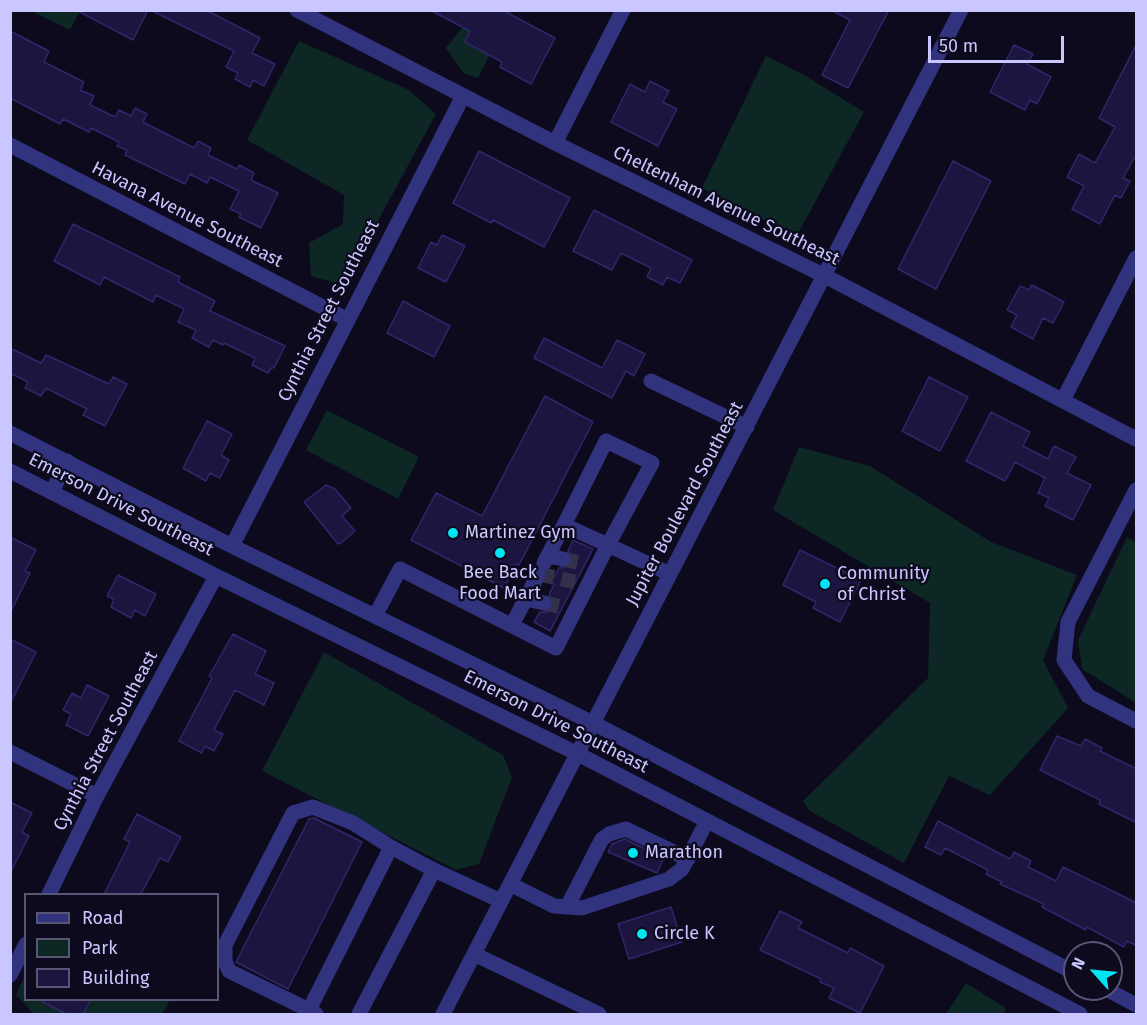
<!DOCTYPE html>
<html>
<head>
<meta charset="utf-8">
<style>
	body { margin:0 }
	#map { position:relative; width:1147px; height:1025px; overflow:hidden; background:#0d0a1d; font-family:"Fira Sans",sans-serif }
	canvas { display:block }
	.frame { position:absolute; inset:0; border:12px solid #cac6ff; pointer-events:none }
	.legend { position:absolute; left:24px; top:893px; width:195px; height:108px; box-sizing:border-box; background:#0d0a1d; border:2px solid #595577; margin:0; padding:8px 10px; list-style:none; font-size:18px; color:#cac6ff }
	.legend li { display:flex; align-items:center; gap:12px; height:30px }
	.legend b { width:30px; border:2px solid #595577 }
	.north { position:absolute; left:1063px; top:941px; width:60px; height:60px; box-sizing:border-box; background:#0d0a1d; border:2px solid #595577; border-radius:50%; rotate:297deg; font-size:16px; font-weight:700; line-height:24px; text-align:center; color:#cac6ff }
	.north::after { content:''; display:block; margin:auto; width:21px; height:27px; background:#00e5f1; clip-path:polygon(50% 0,100% 100%,50% 72%,0 100%) }
	.scale { position:absolute; left:928px; top:36px; width:136px; height:27px; box-sizing:border-box; border:3px solid #cac6ff; border-top:0; padding-left:8px; font-size:18px; line-height:21px; white-space:nowrap; color:#cac6ff; -webkit-text-stroke:4px #0d0a1d; paint-order:stroke }
</style>
</head>
<body>
<div id="map">
<canvas width="1147" height="1025"></canvas>
<div class="frame"></div>
<ul class="legend">
<li><b style="height:8px;background:#32337f"></b>Road</li>
<li><b style="height:16px;background:#0d2725"></b>Park</li>
<li><b style="height:16px;background:#1c153f"></b>Building</li>
</ul>
<div class="north">N</div>
<div class="scale">50 m</div>
</div>
<script>
const context = document.querySelector('canvas').getContext('2d');
context.lineJoin = 'round';
function fill(path, color) {
  context.fillStyle = color;
  context.fill(path, 'evenodd');
}
function poly(rows) {
  const path = new Path2D();
  for (const r of rows) {
    path.moveTo(r[0], r[1]);
    for (let i = 2; i < r.length; i += 2) path.lineTo(r[i], r[i + 1]);
  }
  return path;
}
function strokePath(path, color, width, dash) {
  context.strokeStyle = color;
  context.lineWidth = width;
  context.lineCap = dash ? 'butt' : 'round';
  context.setLineDash(dash || []);
  context.stroke(path);
}
function drawText(font, color, halo, rows, align = 'center') {
  context.font = font + ' "Fira Sans",sans-serif';
  context.lineWidth = 4.5;
  context.setLineDash([]);
  context.textBaseline = 'middle';
  context.strokeStyle = halo;
  context.fillStyle = color;
  for (const [text, x, y, turn = 0] of rows) {
    context.save();
    context.translate(x, y);
    context.rotate((+turn || 0) * Math.PI / 180);
    context.textAlign = isNaN(turn) ? turn : align;
    if (halo) context.strokeText(text, 0, 0);
    context.fillText(text, 0, 0);
    context.restore();
  }
}
fill(poly([
	[31,11,80,11,70,30],
	[475,11,512,11,478,78,463,73,446,48],
	[299,41,409,90,436,114,343,285,311,276,309,243,343,224,344,195,247,140],
	[766,56,804,75,864,112,796,237,702,188],
	[327,410,419,457,398,499,306,450],
	[799,447,870,466,991,542,1077,575,1043,660,1068,708,990,795,949,776,904,863,810,811,803,801,928,678,930,603,773,510],
	[1127,537,1136,542,1136,703,1082,669,1078,640],
	[324,652,503,755,512,777,479,864,456,870,262,771],
	[25,975,26,1000,170,1000,162,1014,34,1014,16,995],
	[966,983,1006,1008,1003,1014,946,1014]
]), '#0d2725');
const building = poly([
	[76,10,148,10,133,40,76,10],
	[150,10,206,10,260,38,252,53,275,64,264,86,253,80,250,87,235,79,238,73,226,67,234,51,150,10],
	[430,10,502,10,555,38,531,84,500,67,502,62,465,42,470,31,430,10],
	[831,10,889,10,848,88,822,75,850,20,831,10],
	[10,31,49,51,44,62,84,82,80,90,94,96,90,105,115,117,119,110,131,116,135,108,147,114,143,122,194,148,198,141,211,148,208,155,237,169,239,165,254,173,251,180,278,193,261,228,239,217,241,214,230,209,239,191,210,177,207,183,190,174,185,184,125,155,127,150,117,146,119,142,91,128,89,132,63,119,60,124,10,98,10,31],
	[1137,43,1137,153,1123,178,1130,181,1121,198,1115,195,1100,224,1072,209,1084,186,1067,177,1079,154,1095,163,1115,127,1099,118,1137,43],
	[1014,45,1033,54,1027,64,1051,77,1037,104,1030,100,1025,110,990,92,1014,45],
	[650,81,669,91,663,102,677,109,658,146,611,122,630,84,645,92,650,81],
	[479,151,570,198,544,247,493,220,491,223,453,203,479,151],
	[953,161,991,181,936,289,898,269,953,161],
	[594,210,692,260,680,283,667,277,663,285,647,277,651,268,621,253,612,270,573,251,594,210],
	[73,224,180,277,178,282,215,301,210,311,285,346,274,368,272,367,268,373,252,365,255,358,224,343,223,345,213,340,209,347,192,338,196,330,178,322,184,309,156,295,153,302,104,277,100,285,54,261,73,224],
	[442,235,465,246,446,282,418,268,431,242,437,245,442,235],
	[1032,285,1064,302,1053,323,1043,318,1033,339,1011,327,1017,315,1007,310,1020,286,1029,290,1032,285],
	[403,301,450,326,434,357,387,333,403,301],
	[544,338,602,368,617,340,645,354,634,376,626,371,612,398,534,358,544,338],
	[10,348,41,363,46,355,109,384,113,377,127,384,105,426,83,415,87,409,46,388,41,396,25,388,28,382,10,373,10,348],
	[929,377,968,397,940,451,902,431,929,377],
	[545,396,593,422,519,565,516,564,504,588,411,540,436,493,482,516,545,396],
	[991,412,1030,432,1023,446,1048,459,1054,446,1076,457,1067,473,1091,485,1073,520,1045,506,1049,498,1038,493,1045,478,1015,462,1005,481,966,461,991,412],
	[207,421,232,434,221,455,229,460,220,478,210,473,206,481,183,468,207,421],
	[326,485,335,489,351,508,342,516,355,531,341,543,338,544,304,502,326,485],
	[10,537,36,550,25,571,30,573,10,613,10,537],
	[573,540,593,549,550,631,534,622,540,612,547,612,553,606,553,600,549,595,554,584,551,582,559,568,571,565,572,556,568,551,573,540],
	[800,550,861,580,840,622,813,608,816,602,783,585,800,550],
	[118,575,156,594,145,616,135,610,131,618,111,607,114,599,107,596,118,575],
	[233,634,266,651,255,674,274,683,264,705,235,690,214,730,223,734,214,751,205,746,202,753,179,741,212,678,209,676,233,634],
	[10,639,36,652,10,704,10,639],
	[87,685,109,696,88,736,66,725,71,714,63,710,72,693,81,698,87,685],
	[1057,736,1081,746,1085,739,1102,748,1100,751,1137,769,1137,823,1099,804,1100,800,1040,770,1057,736],
	[10,802,32,813,22,832,29,836,10,873,10,802],
	[137,814,181,837,168,862,160,858,141,894,104,894,130,842,124,839,137,814],
	[314,818,362,842,288,989,236,962,309,819,314,818],
	[938,821,1010,859,1014,852,1031,861,1028,867,1056,881,1063,867,1137,903,1137,946,1127,941,1124,947,1087,927,1086,930,1042,907,1044,904,1000,884,1002,882,986,874,988,870,945,848,941,855,925,847,938,821],
	[625,839,664,858,657,873,608,852,612,844,625,839],
	[671,907,682,942,629,959,618,924,671,907],
	[780,911,802,922,798,928,848,953,850,948,884,966,860,1013,829,998,834,988,820,982,821,979,760,950,780,911],
	[38,999,91,999,83,1014,66,1014,38,999]
]);
fill(building, '#1c153f');
strokePath(building, '#30266c', 1.5);
strokePath(poly([
	[563,559,584,564],
	[539,574,575,582],
	[544,603,562,607]
]), '#33304a', 15, [15, 8]);
strokePath(poly([
	[297,10,555,143,825,276,1136,439],
	[555,143,623,10],
	[10,145,346,319],
	[651,381,747,427],
	[1063,400,1136,258],
	[10,433,232,546,593,723,1075,973],
	[10,471,216,576,578,754,1080,1014],
	[1136,490,1068,622,1064,660,1088,696,1136,721],
	[52,492,67,461],
	[232,546,463,96],
	[548,556,563,559],
	[544,563,564,525,606,441,652,463,608,545,564,525],
	[526,599,544,603],
	[375,616,400,569,556,648,608,545,670,574],
	[512,625,538,575],
	[10,752,97,796],
	[510,884,554,906,582,908,669,879,682,869,707,821],
	[49,894,97,796,216,576],
	[567,907,602,839,609,834,626,829,688,859],
	[474,954,599,1014],
	[10,975,26,944],
	[1106,989,1136,1005],
	[309,1010,229,971,225,961,225,945,293,813,313,807,353,823,391,847],
	[316,1014,309,1010,391,847,434,870],
	[359,1014,434,870,501,901],
	[443,1014,961,10]
]), '#32337f', 15);
for (const [x, y, r, color] of [
	[453,533,6,"#00e5f1"],
	[500,553,6,"#00e5f1"],
	[825,584,6,"#00e5f1"],
	[633,853,6,"#00e5f1"],
	[642,934,6,"#00e5f1"]
]) {
  const dot = new Path2D();
  dot.arc(x, y, r, 0, 2 * Math.PI);
  context.fillStyle = color;
  context.fill(dot);
  strokePath(dot, '#0d0a1d', 2);
}
drawText('18px', '#cac6ff', '#0d0a1d', [
	["Cheltenham Avenue Southeast",726,206,26],
	["Havana Avenue Southeast",187,215,27],
	["Cynthia Street Southeast",329,311,-63],
	["Jupiter Boulevard Southeast",685,504,-62],
	["Emerson Drive Southeast",121,505,27],
	["Emerson Drive Southeast",556,722,27],
	["Cynthia Street Southeast",106,741,-62]
]);
drawText('18px', '#cac6ff', '#0d0a1d', [
	["Martinez Gym",465,533],
	["Bee Back",500,573,"center"],
	["Food Mart",500,594,"center"],
	["Community",837,574],
	["of Christ",837,595],
	["Marathon",645,853],
	["Circle K",654,934]
], 'left');
</script>
</body>
</html>
